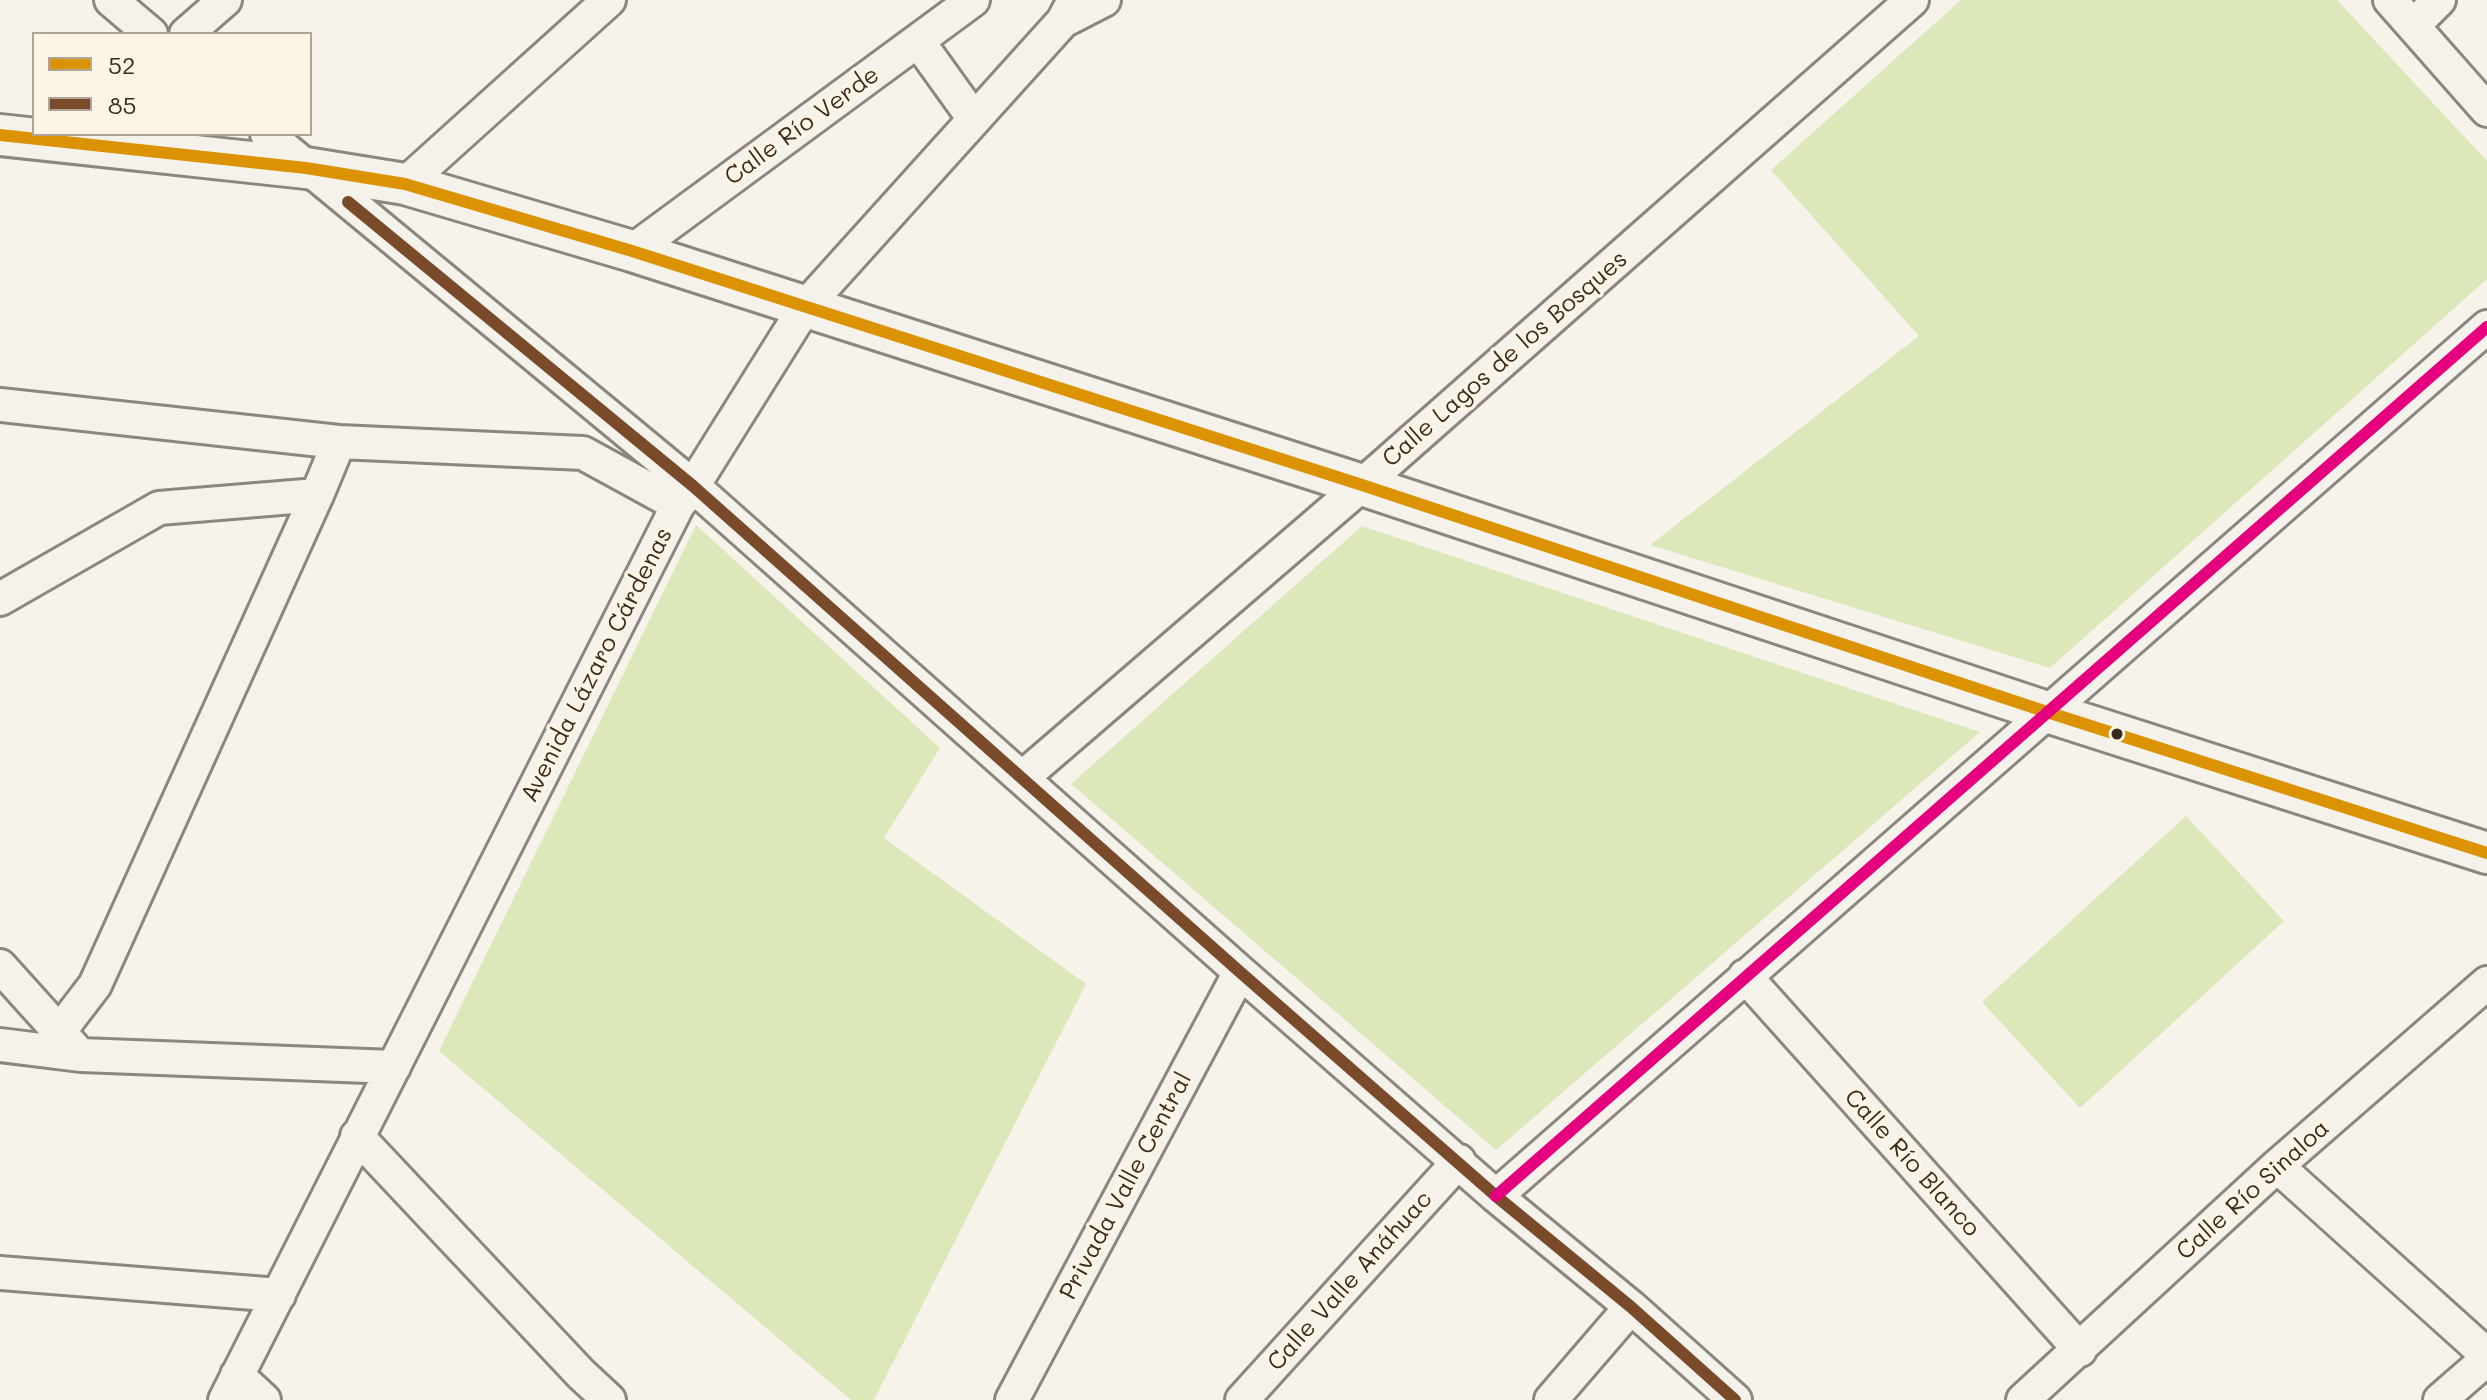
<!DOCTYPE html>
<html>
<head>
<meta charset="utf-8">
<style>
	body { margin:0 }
	#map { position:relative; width:2487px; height:1400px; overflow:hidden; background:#f7f3ea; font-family:Mali,sans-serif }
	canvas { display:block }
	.legend { position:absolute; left:32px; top:32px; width:280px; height:104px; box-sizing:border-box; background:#fcf5e5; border:2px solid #afa495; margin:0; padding:10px 14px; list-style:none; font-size:24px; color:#3b2a1e }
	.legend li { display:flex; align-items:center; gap:16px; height:40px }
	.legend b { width:40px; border:2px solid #afa495 }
</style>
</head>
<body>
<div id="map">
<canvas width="2487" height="1400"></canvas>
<ul class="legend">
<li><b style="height:10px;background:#db9304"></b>52</li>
<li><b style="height:10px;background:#7a4b2a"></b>85</li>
</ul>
</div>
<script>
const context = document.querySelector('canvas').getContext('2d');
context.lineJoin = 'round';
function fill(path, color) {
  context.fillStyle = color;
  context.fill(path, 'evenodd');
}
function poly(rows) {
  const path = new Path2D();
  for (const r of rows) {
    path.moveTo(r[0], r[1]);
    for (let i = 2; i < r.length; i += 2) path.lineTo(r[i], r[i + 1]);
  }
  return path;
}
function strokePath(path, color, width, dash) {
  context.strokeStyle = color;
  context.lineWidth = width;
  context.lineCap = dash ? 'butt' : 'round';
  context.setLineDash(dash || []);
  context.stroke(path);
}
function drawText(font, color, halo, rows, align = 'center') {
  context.font = font + ' Mali,sans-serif';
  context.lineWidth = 7;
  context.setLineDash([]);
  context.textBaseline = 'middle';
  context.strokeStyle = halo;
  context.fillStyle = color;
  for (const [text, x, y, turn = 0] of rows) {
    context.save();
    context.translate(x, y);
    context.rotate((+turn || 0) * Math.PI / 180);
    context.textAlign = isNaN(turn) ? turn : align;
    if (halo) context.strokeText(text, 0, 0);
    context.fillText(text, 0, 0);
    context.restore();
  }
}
fill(poly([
	[1961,0,2337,0,2487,161,2487,279,2050,668,1650,545,1919,336,1771,170],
	[696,525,940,748,884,838,1086,984,874,1400,851,1400,439,1051],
	[1362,526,1980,732,1496,1150,1071,784],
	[2186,816,2284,921,2080,1108,1982,1002]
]), '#dce7ba');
const minor = poly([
	[111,0,151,34],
	[2390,0,2487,110],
	[1063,21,1104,0],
	[2413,26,2439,0],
	[186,34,225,0],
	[918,41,974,119],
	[267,134,693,486,1240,972,1496,1196,1631,1307,1735,1400],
	[405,184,609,0],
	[632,251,973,0],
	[0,405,339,442,583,453,678,505],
	[0,599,159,508,317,495],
	[1022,778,1362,485,1912,0],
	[0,966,73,1047],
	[1745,976,2080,1350],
	[59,1032,95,985,317,495,339,442],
	[0,1045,81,1055,394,1067],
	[357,1136,581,1374,609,1400],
	[2277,1166,2487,1355],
	[1496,1196,2487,327],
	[0,1273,279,1295],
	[237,1375,264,1400],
	[225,1400,678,505,693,486,805,307,1063,21,1074,0],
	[1012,1400,1240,972],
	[1242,1400,1459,1161],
	[1551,1400,1631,1307],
	[2023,1400,2277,1166,2487,983],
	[2440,1400,2487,1359]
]);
const tertiary = poly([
	[0,135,306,168,405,184,632,251,1362,485,2047,712,2487,853]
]);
strokePath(minor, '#8b867f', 38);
strokePath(tertiary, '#8b867f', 46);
strokePath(minor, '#f5f2ec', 32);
strokePath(tertiary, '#f5f2ec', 40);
strokePath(poly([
	[0,135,306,168,405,184,632,251,1362,485,2047,712,2487,853]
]), '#db9304', 12);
strokePath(poly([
	[348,202,693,486,1240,972,1496,1196,1631,1307,1735,1400]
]), '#7a4b2a', 12);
strokePath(poly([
	[1496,1196,2487,327]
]), '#e5007d', 12);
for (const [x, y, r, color] of [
	[2117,734,7,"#3b2a1e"]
]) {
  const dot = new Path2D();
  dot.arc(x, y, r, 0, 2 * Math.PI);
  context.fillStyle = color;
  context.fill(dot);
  strokePath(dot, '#fcf5e5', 3);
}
drawText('24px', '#3b2a1e', '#fcf5e5', [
	["Calle Río Verde",802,126,-36],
	["Calle Lagos de los Bosques",1505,359,-41],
	["Avenida Lázaro Cárdenas",597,665,-63],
	["Calle Río Blanco",1912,1163,48],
	["Privada Valle Central",1126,1186,-62],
	["Calle Río Sinaloa",2253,1190,-42],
	["Calle Valle Anáhuac",1350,1281,-48]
]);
</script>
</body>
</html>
